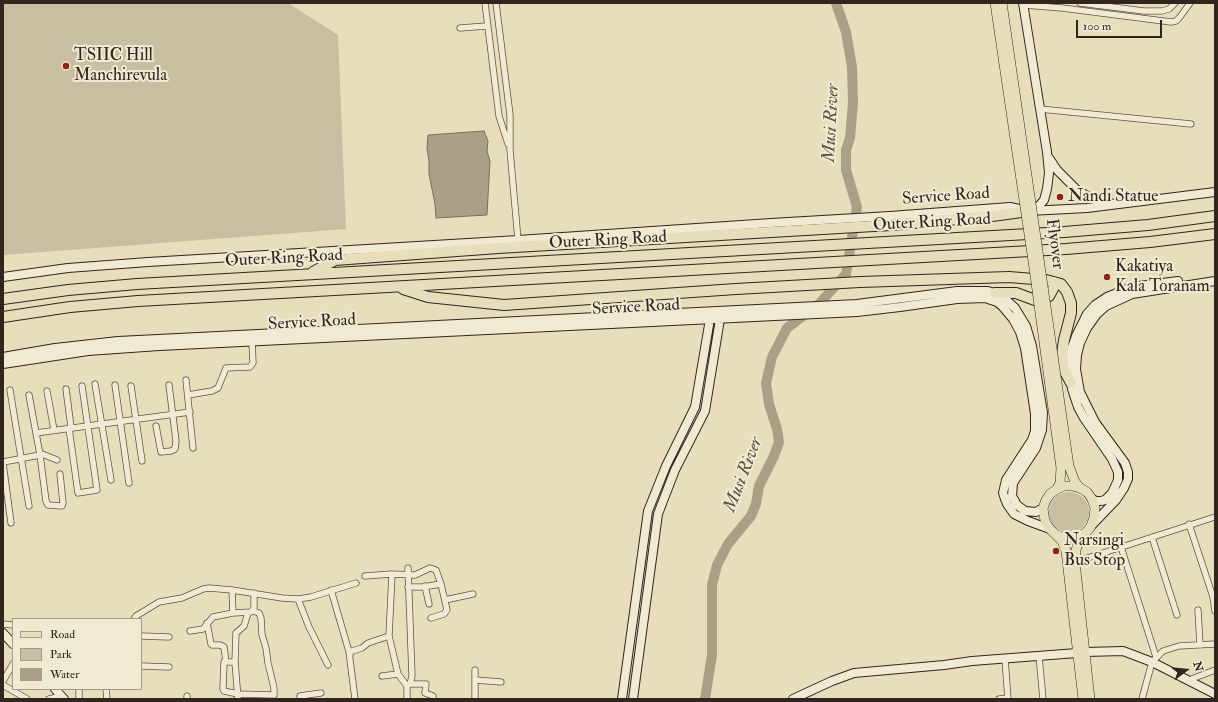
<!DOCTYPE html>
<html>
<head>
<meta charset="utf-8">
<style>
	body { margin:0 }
	#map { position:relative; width:1218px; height:702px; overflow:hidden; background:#e8debc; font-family:"IM FELL Double Pica",serif }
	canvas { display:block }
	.frame { position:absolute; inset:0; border:4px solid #34241e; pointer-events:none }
	.legend { position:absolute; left:12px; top:618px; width:130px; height:72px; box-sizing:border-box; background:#f0ead3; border:1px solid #a59b8b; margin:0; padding:5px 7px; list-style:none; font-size:12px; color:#34241e }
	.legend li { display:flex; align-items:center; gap:8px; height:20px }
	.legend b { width:20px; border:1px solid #a59b8b }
	.north { position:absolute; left:1166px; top:650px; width:40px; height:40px; -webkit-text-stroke:3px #f0ead3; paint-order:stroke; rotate:74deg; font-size:11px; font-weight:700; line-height:16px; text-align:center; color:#34241e }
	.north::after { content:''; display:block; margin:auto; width:14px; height:18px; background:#34241e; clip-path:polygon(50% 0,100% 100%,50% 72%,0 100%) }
	.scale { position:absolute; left:1076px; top:20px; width:86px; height:18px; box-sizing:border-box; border:2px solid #34241e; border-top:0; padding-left:5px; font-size:12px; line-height:14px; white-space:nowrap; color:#34241e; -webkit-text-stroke:3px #f0ead3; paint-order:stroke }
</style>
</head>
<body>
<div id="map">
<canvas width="1218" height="702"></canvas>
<div class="frame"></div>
<ul class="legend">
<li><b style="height:5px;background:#e8debc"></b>Road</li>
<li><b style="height:11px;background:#c9bea1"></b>Park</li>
<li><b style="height:11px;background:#ab9f86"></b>Water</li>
</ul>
<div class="north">N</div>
<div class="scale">100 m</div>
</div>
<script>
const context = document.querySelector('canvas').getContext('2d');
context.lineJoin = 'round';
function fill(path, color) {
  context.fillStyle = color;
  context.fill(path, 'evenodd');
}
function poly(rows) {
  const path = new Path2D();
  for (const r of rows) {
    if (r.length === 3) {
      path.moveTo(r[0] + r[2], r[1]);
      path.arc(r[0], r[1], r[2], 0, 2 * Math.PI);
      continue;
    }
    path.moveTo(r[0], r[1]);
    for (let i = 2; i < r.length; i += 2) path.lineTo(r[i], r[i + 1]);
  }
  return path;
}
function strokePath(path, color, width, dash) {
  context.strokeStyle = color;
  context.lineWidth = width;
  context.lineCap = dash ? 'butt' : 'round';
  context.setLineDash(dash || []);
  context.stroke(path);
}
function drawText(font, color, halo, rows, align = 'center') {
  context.font = font + ' "IM FELL Double Pica",serif';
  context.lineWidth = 4;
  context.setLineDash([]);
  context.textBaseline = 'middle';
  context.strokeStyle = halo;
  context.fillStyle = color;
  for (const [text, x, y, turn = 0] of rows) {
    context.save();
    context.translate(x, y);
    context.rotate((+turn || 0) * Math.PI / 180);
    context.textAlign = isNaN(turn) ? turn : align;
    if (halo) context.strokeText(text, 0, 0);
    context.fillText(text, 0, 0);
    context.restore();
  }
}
fill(poly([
	[3,3,288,3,338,35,346,229,3,255],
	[1069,512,20]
]), '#c9bea1');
const water = poly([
	[484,131,488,141,487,151,490,161,487,215,436,218,435,204,429,174,429,161,427,149,428,135,484,131]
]);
fill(water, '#ab9f86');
strokePath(water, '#7b6e5c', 1);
strokePath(poly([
	[705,699,712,655,712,585,717,565,728,544,751,516,756,504,759,486,774,456,779,442,777,429,769,404,766,383,772,357,787,328,819,304,846,274,857,207,846,170,846,150,850,138,853,103,852,67,846,32,836,3]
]), '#ab9f86', 10);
const street = poly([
	[485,3,499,116,508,144],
	[496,3,510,115,510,150,518,240],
	[1080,3,1144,11,1162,11,1169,9,1175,3],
	[1024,5,1062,8,1171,22,1176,21,1180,17,1190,3],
	[460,28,487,26],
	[1040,109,1191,124],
	[186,380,193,448],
	[95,384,111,480],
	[115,385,129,483],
	[131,386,142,461],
	[66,389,71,427],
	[10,390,29,506],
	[47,391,54,430],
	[29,395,36,433],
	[188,395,212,391,218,388,226,368,250,367,253,363,252,341],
	[156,426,161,452,171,451,175,449,176,441,169,385],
	[69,428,78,493,97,490,82,386],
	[57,460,42,454,40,455,46,501,48,505,62,506,63,503,60,474],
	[3,462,40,455,36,433,190,412],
	[3,463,11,523],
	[1189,524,1213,597,1215,611],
	[1152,537,1177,615],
	[1121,547,1156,657],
	[1075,562,1215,517],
	[365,576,392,574],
	[425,586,429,604],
	[408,587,423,587,441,584],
	[232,590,233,613],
	[331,590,350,655],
	[298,599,311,597,356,583],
	[445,600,473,594],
	[1198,610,1200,645],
	[134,619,136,616,159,602,182,598,203,589,209,588,232,590,282,598,298,599,309,627,328,665],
	[207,623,211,644,212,645,220,645,224,647,226,662],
	[3,624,13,625],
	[190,631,203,629,213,617,233,613,251,612,254,608,254,593],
	[141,636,169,637],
	[1039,656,1043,699],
	[1005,659,1008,699],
	[235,662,224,662,223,689,224,691,238,694,274,695,274,688,268,663,266,648,262,635,261,618,259,613,253,611],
	[141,666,169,667],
	[382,676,398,674],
	[475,680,501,682],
	[1189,680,1215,670],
	[3,681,13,664],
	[410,684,426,684,425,693,433,696,433,699],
	[3,685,27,699],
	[407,686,398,674,389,636,392,574,415,575,430,568,436,570,441,584,447,610,444,614,431,618],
	[79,689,79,699],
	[106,689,107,699],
	[187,696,187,699],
	[49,699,62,696],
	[238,699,235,662,236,633,244,626,248,613],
	[300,699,300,696,321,693],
	[355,699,349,652,362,648,368,643,389,636],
	[407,699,407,686,410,684,412,676,408,568],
	[475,699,475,670],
	[999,699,1008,698],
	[1142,699,1152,662,1163,651,1179,646,1215,644]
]);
const secondary = poly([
	[1023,3,1047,152,1049,173,1047,189,1044,200,1039,206,1032,210],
	[1049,158,1057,170,1077,190,1089,197,1114,204],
	[3,277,68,268,148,262,518,240,771,223,890,216,1010,207,1029,211,1087,208,1215,192],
	[3,357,55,348,118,341,857,304,957,291,988,291,1002,296,1015,308,1026,326,1032,346,1043,413,1042,430,1036,448,1013,483,1012,496,1017,505,1025,511,1036,512,1043,508],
	[3,364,88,351,159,346,857,312,900,307,957,299,985,298,997,302,1002,306,1013,319,1020,332,1025,348,1035,414,1035,431,1032,440,1006,480,1003,493,1005,499,1007,504,1014,514,1028,521,1050,529],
	[1092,499,1096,501,1101,501,1105,500,1112,493,1118,480,1118,472,1112,459,1084,418,1078,407,1072,389,1069,368,1071,350,1076,336,1087,314,1095,305,1107,297,1132,287,1178,281],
	[1092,525,1116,500,1124,488,1128,479,1128,472,1125,463,1095,422,1080,392,1076,369,1077,355,1080,343,1087,328,1097,314,1106,306,1132,294,1215,281],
	[3,633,13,644],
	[1085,652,1123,651,1152,662,1215,694],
	[55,689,64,699],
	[622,699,648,511,666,466,695,407,710,319],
	[633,699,658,514,675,470,705,411,720,319],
	[793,699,832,681,854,673,944,665,972,661,1077,653]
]);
const primary = poly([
	[1069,466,1075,482,1080,488],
	[1057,489,1060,483,1061,468],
	[1055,534,1062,537,1070,538,1078,536,1085,533,1090,528,1094,518,1095,508,1092,499,1087,492,1080,488,1072,486,1064,486,1057,489,1050,494,1046,500,1043,508,1044,516,1046,523,1050,529,1062,541,1066,551,1083,699],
	[1084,534,1079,540,1076,550,1075,562,1090,699]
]);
const highway = poly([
	[313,272,335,260,498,248,891,225,992,216,1029,211],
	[403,289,428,297,504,305,736,289,860,282,1009,277,1046,280,1061,284,1067,292,1071,303,1071,313,1064,340,1062,354,1064,370,1071,383],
	[995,293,1016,293,1035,300,1040,300,1049,296,1054,287,1054,282],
	[3,299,68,290,137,284,1064,232,1148,225,1215,216],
	[3,317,70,307,138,301,1066,249,1150,242,1215,234]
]);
strokePath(street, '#615246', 7);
strokePath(secondary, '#34241e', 10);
strokePath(primary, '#34241e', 10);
strokePath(highway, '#34241e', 12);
strokePath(street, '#f0ead3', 5.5);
strokePath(secondary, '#f0ead3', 8);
strokePath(primary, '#e8debc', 9);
strokePath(highway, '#e8debc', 10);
const primaryBridge = poly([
	[995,3,1034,268,1061,468],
	[1002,3,1069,466]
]);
strokePath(primaryBridge, '#34241e', 10, []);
strokePath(primaryBridge, '#e8debc', 9);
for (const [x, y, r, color] of [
	[66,66,4,"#8f2418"],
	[1060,197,4,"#8f2418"],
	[1107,277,4,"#8f2418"],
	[1056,551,4,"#8f2418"]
]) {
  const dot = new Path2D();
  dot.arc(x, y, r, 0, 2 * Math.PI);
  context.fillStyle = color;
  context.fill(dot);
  strokePath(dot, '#f0ead3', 1.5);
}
drawText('17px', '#34241e', '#f0ead3', [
	["TSIIC Hill",74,56],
	["Manchirevula",74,76],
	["Nandi Statue",1068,197],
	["Kakatiya",1115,267],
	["Kala Toranam",1115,287],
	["Narsingi",1064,541],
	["Bus Stop",1064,561]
], 'left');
drawText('17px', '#34241e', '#f0ead3', [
	["Service Road",946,197,-4],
	["Outer Ring Road",932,223,-3],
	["Outer Ring Road",608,241,-3],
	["Flyover",1054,244,82],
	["Outer Ring Road",284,259,-3],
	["Service Road",636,308,-3],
	["Service Road",312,323,-3]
]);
drawText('italic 18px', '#5e4f42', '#f0ead3', [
	["Musi River",832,123,-87],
	["Musi River",744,475,-69]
]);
</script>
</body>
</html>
